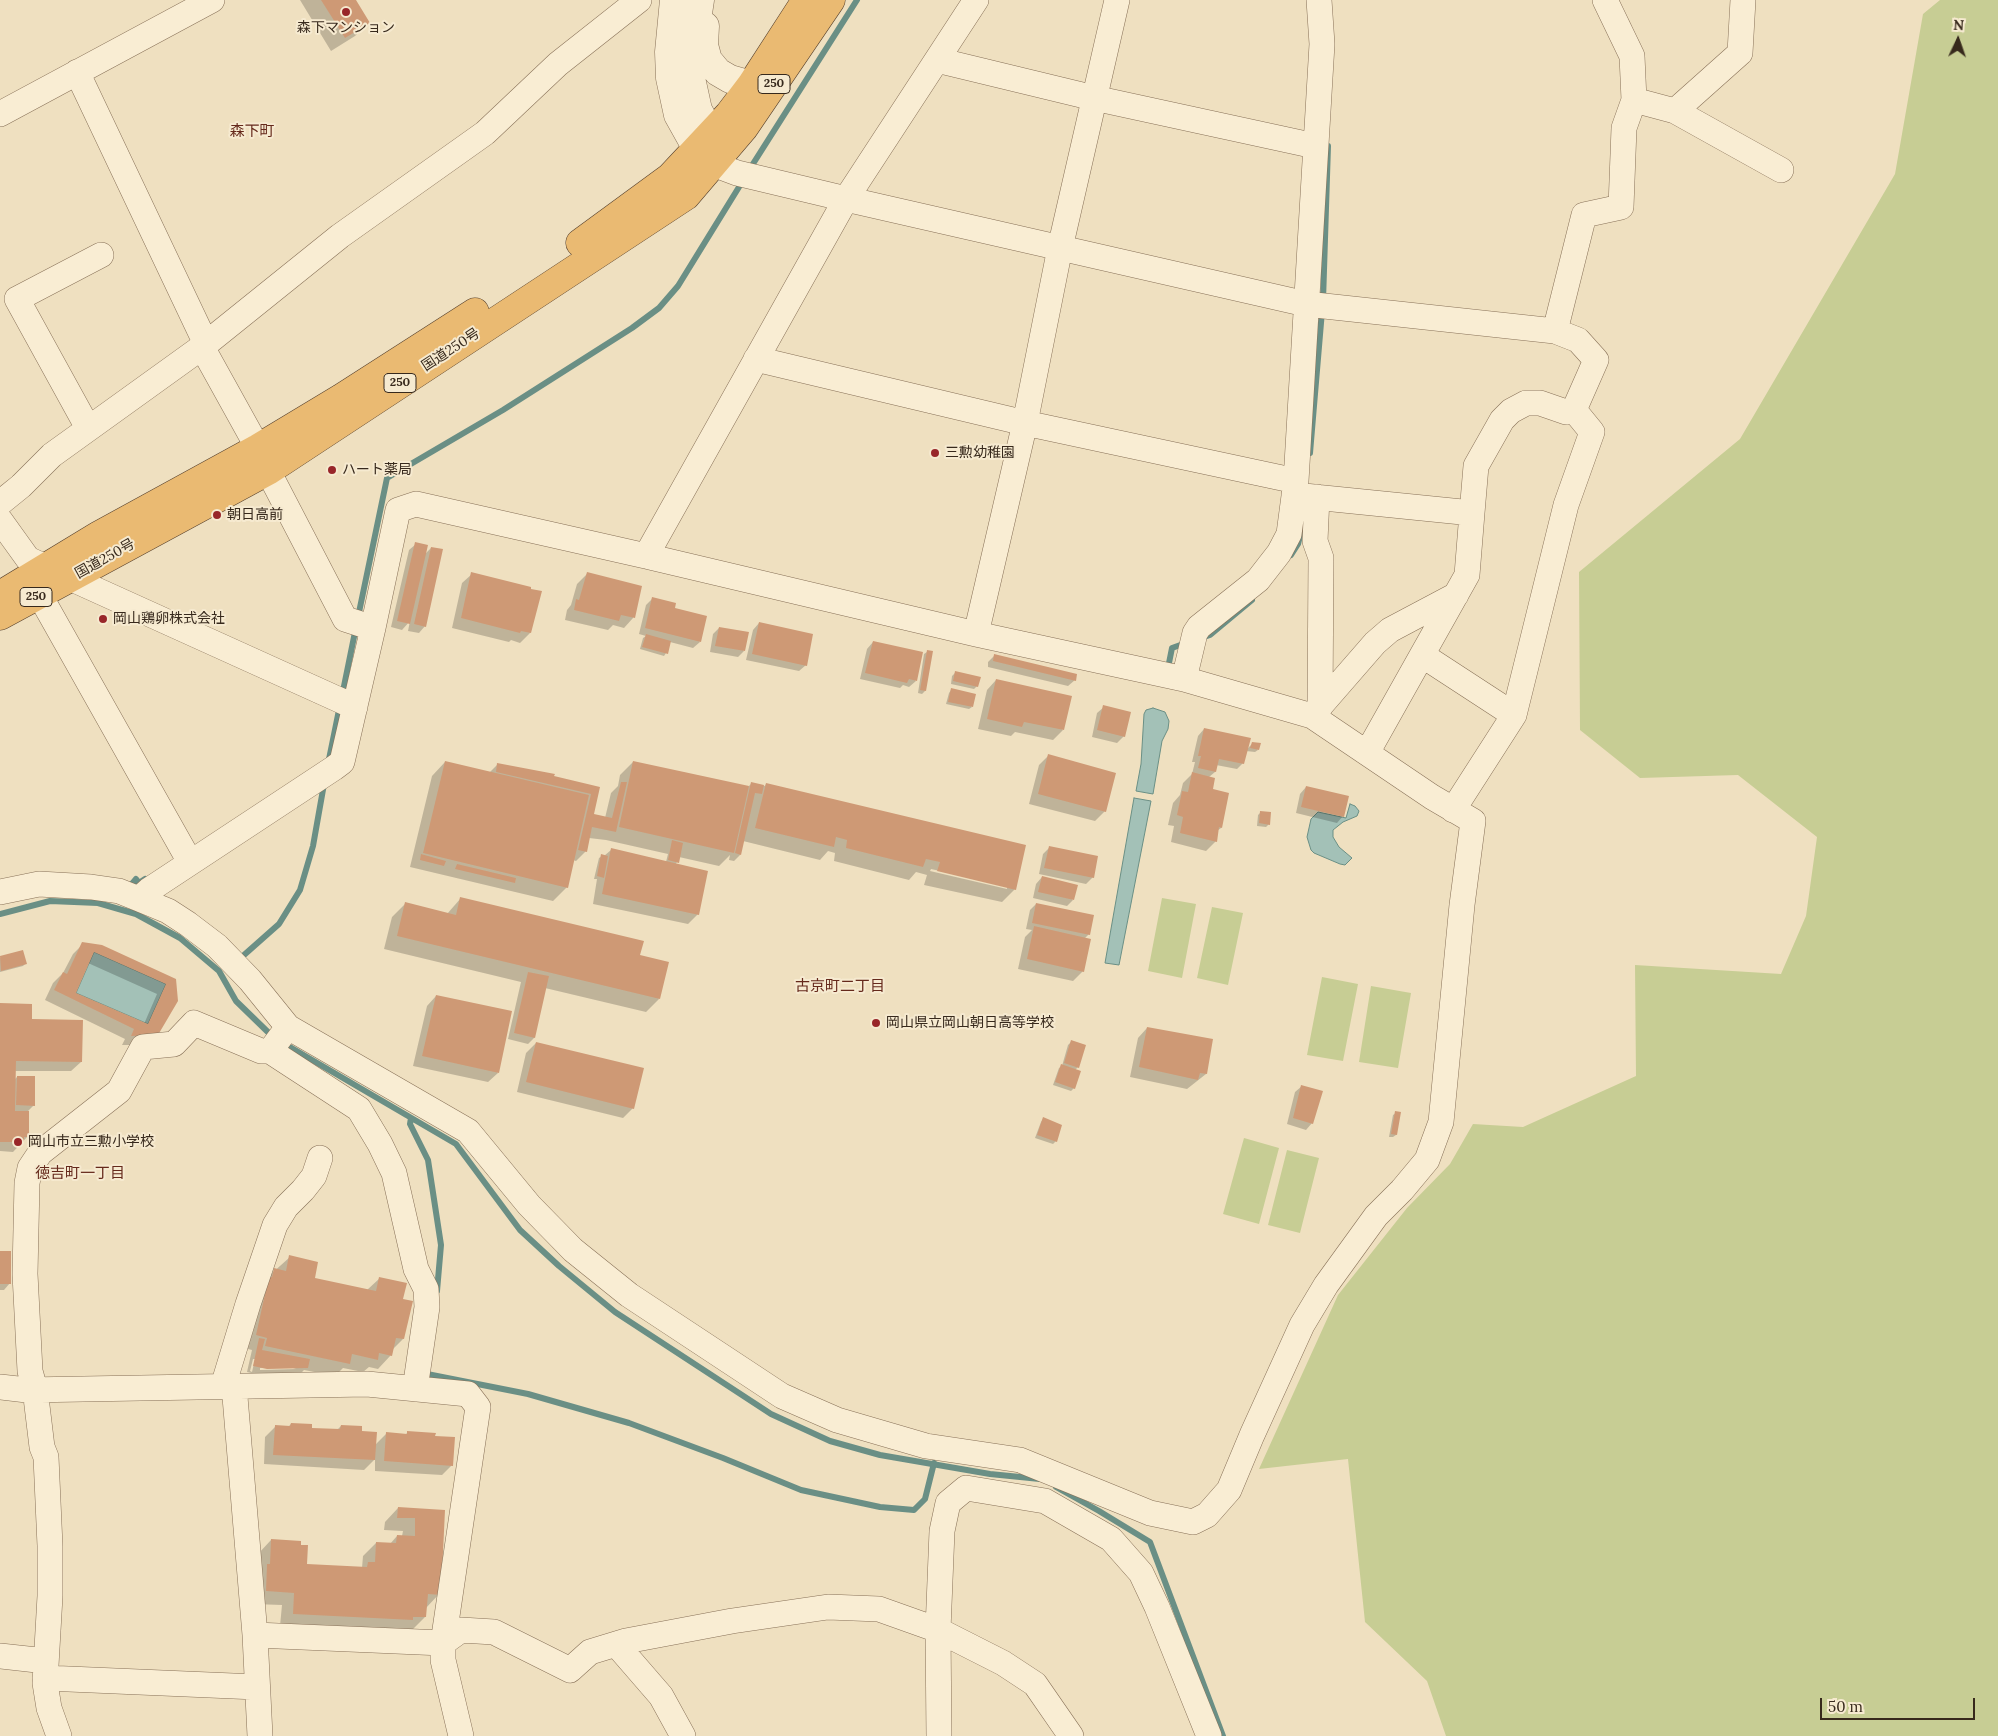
<!DOCTYPE html>
<html>
<head>
<meta charset="utf-8">
<style>
	body { margin:0 }
	#map { position:relative; width:1998px; height:1736px; overflow:hidden; background:#efe0c0; font-family:Lora,serif }
	canvas { display:block }
	.north { position:absolute; left:1933px; top:15px; width:50px; height:50px; -webkit-text-stroke:4px #f6ead0; paint-order:stroke; rotate:3deg; font-size:14px; font-weight:700; line-height:20px; text-align:center; color:#37291c }
	.north::after { content:''; display:block; margin:auto; width:18px; height:22px; background:#37291c; clip-path:polygon(50% 0,100% 100%,50% 72%,0 100%) }
	.scale { position:absolute; left:1820px; top:1698px; width:155px; height:22px; box-sizing:border-box; border:2px solid #37291c; border-top:0; padding-left:6px; font-size:15px; line-height:18px; white-space:nowrap; color:#37291c; -webkit-text-stroke:4px #f6ead0; paint-order:stroke }
</style>
</head>
<body>
<div id="map">
<canvas width="1998" height="1736"></canvas>
<div class="north">N</div>
<div class="scale">50 m</div>
</div>
<script>
const context = document.querySelector('canvas').getContext('2d');
context.lineJoin = 'round';
function fill(path, color) {
  context.fillStyle = color;
  context.fill(path, 'evenodd');
}
function poly(rows) {
  const path = new Path2D();
  for (const r of rows) {
    path.moveTo(r[0], r[1]);
    for (let i = 2; i < r.length; i += 2) path.lineTo(r[i], r[i + 1]);
  }
  return path;
}
function strokePath(path, color, width, dash) {
  context.strokeStyle = color;
  context.lineWidth = width;
  context.lineCap = dash ? 'butt' : 'round';
  context.setLineDash(dash || []);
  context.stroke(path);
}
function drawText(font, color, halo, rows, align = 'center') {
  context.font = font + ' Lora,"Noto Sans JP",serif';
  context.lineWidth = 4;
  context.setLineDash([]);
  context.textBaseline = 'middle';
  context.strokeStyle = halo;
  context.fillStyle = color;
  for (const [text, x, y, turn = 0] of rows) {
    context.save();
    context.translate(x, y);
    context.rotate((+turn || 0) * Math.PI / 180);
    context.textAlign = isNaN(turn) ? turn : align;
    if (halo) context.strokeText(text, 0, 0);
    context.fillText(text, 0, 0);
    context.restore();
  }
}
fill(poly([
	[1940,0,1998,0,1998,1736,1446,1736,1427,1681,1365,1622,1348,1459,1259,1469,1338,1295,1407,1208,1450,1164,1473,1124,1523,1127,1636,1076,1635,965,1781,974,1806,916,1817,837,1738,775,1640,778,1580,730,1579,572,1740,439,1895,174,1923,14],
	[1162,898,1196,904,1182,978,1148,971],
	[1212,907,1243,913,1228,985,1197,978],
	[1322,977,1358,984,1343,1061,1307,1055],
	[1371,986,1411,993,1398,1068,1359,1062],
	[1244,1138,1279,1148,1259,1224,1223,1214],
	[1287,1150,1319,1158,1300,1233,1268,1225]
]), '#c7cd94');
const water = poly([
	[1153,708,1165,712,1169,721,1168,729,1162,741,1153,794,1136,791,1141,764,1144,714,1146,710,1153,708],
	[1134,798,1151,801,1119,965,1105,963,1134,798],
	[1350,804,1355,806,1359,811,1357,816,1343,822,1333,830,1333,837,1339,847,1352,858,1345,865,1340,864,1314,853,1311,850,1307,837,1311,819,1318,812,1346,818,1350,804],
	[94,952,166,984,148,1024,76,993,94,952]
]);
fill(water, '#a3c1b7');
strokePath(water, '#6a8f85', 1);
fill(poly([
	[300,0,355,0,368,23,355,36,331,51],
	[416,544,425,554,431,548,425,626,419,633,408,631,410,621,402,630,391,627,409,550],
	[472,574,529,590,530,633,520,643,511,640,509,642,452,628,462,583],
	[587,574,641,587,633,618,624,628,613,625,608,630,565,620,567,610,571,605,577,584],
	[653,598,674,609,700,642,693,648,670,642,666,653,664,656,640,649,643,638,646,636,639,634,646,605],
	[759,623,806,665,799,671,746,660,753,630],
	[719,628,744,651,738,657,710,652,713,634],
	[873,642,916,681,909,687,903,685,900,688,860,679,867,649],
	[927,652,925,691,922,694,918,693,924,654],
	[994,656,1075,680,1068,686,988,667,988,662],
	[955,673,977,686,974,689,951,684,952,676],
	[996,680,1063,730,1053,740,1015,732,1011,736,978,729,987,690],
	[951,690,972,707,969,709,946,704,949,693],
	[1104,707,1124,736,1117,743,1092,737,1097,713],
	[1204,729,1247,749,1253,743,1258,750,1255,752,1246,751,1243,763,1237,769,1216,765,1215,772,1209,777,1211,790,1228,794,1221,828,1217,831,1216,841,1206,851,1171,842,1174,826,1168,825,1173,803,1180,795,1183,783,1192,774,1195,762,1192,762,1198,736],
	[1049,755,1105,811,1095,821,1029,804,1039,765],
	[445,762,489,773,497,765,598,788,592,815,605,818,611,793,618,786,620,775,633,762,748,787,752,783,765,786,766,784,1015,889,1002,902,924,885,927,875,916,872,909,880,834,861,835,853,828,851,820,860,743,841,740,855,734,861,729,860,730,855,719,866,679,857,676,864,698,914,688,924,593,904,597,879,594,879,599,858,602,856,604,856,611,850,666,862,668,854,606,840,589,838,586,851,576,861,573,860,567,887,553,901,410,867,432,776],
	[931,869,1007,886,1007,889,930,871],
	[1306,787,1343,816,1337,823,1296,813,1300,794],
	[1261,812,1269,824,1266,827,1257,826,1258,815],
	[1049,848,1093,877,1086,884,1039,874,1043,854],
	[1042,877,1073,900,1067,906,1033,898,1036,884],
	[461,898,639,956,659,999,646,1012,545,988,534,1038,528,1044,508,1039,521,982,384,949,392,917,405,904,447,914],
	[1036,904,1089,934,1084,939,1083,971,1073,981,1018,969,1025,937,1032,930,1026,929,1030,910],
	[83,944,175,980,147,1045,122,1045,125,1039,45,1000,53,983,63,973,73,954],
	[88,963,157,994,144,1024,75,993],
	[22,951,26,963,23,966,0,972,0,958],
	[436,996,498,1073,488,1082,413,1066,427,1006],
	[0,1005,31,1021,81,1062,71,1071,14,1071,14,1080,17,1077,34,1105,28,1111,28,1136,13,1152,0,1151],
	[1147,1028,1212,1040,1206,1074,1187,1089,1130,1077,1138,1038],
	[1071,1042,1078,1067,1075,1070,1074,1088,1071,1091,1053,1085,1059,1068,1062,1066,1068,1045],
	[536,1043,633,1108,623,1118,517,1092,526,1053],
	[1302,1086,1312,1123,1306,1130,1287,1124,1295,1092],
	[1396,1113,1396,1135,1393,1137,1389,1137,1393,1115],
	[1043,1119,1056,1141,1053,1144,1035,1138,1041,1122],
	[0,1253,10,1283,4,1290,0,1290],
	[290,1257,314,1279,367,1290,380,1278,402,1300,403,1339,392,1350,391,1355,378,1369,369,1367,363,1372,343,1368,335,1376,304,1370,301,1373,260,1375,247,1372,252,1350,244,1348,261,1283],
	[253,1359,255,1359,252,1372,250,1371],
	[290,1367,296,1369,260,1370,260,1368],
	[291,1424,310,1429,337,1430,341,1426,375,1445,386,1434,405,1435,408,1432,434,1437,452,1465,442,1475,375,1471,375,1459,364,1470,264,1464,265,1437,275,1427,288,1427],
	[398,1508,444,1511,439,1594,426,1608,425,1617,412,1630,280,1626,282,1605,253,1604,258,1554,271,1540,306,1565,362,1568,363,1556,376,1543,390,1544,397,1536,402,1536,403,1531,384,1530,385,1522]
]), '#0003');
strokePath(poly([
	[751,167,857,0],
	[1323,301,1328,146],
	[1310,453,1322,311],
	[1291,555,1298,544,1304,520],
	[358,617,387,478,503,410,632,328,659,308,678,286,739,187],
	[1201,638,1210,635,1252,600],
	[1169,663,1172,648,1186,643],
	[342,696,356,627],
	[328,764,340,705],
	[131,885,136,879,139,883,145,879],
	[0,914,50,901,98,903,136,914,180,938,219,971,236,1001,273,1037],
	[244,955,279,924,300,890,313,846,324,784],
	[283,1043,456,1144,520,1230,559,1266,615,1312,771,1414,830,1441,880,1455,990,1474,1040,1479],
	[411,1118,410,1124,428,1160,441,1245,437,1291],
	[427,1370,427,1374,528,1394,629,1423,723,1458,801,1490,880,1507,914,1510,925,1499,934,1463],
	[1056,1487,1099,1511,1150,1542,1223,1736]
]), '#6a8f85', 6);
fill(poly([
	[321,0,356,0,370,23,345,38],
	[415,542,428,545,410,624,397,621],
	[431,547,443,549,426,627,414,624],
	[471,572,531,587,531,589,542,591,531,633,521,631,520,633,461,618],
	[587,572,642,586,635,618,621,615,619,621,574,610,576,599,579,600],
	[652,597,676,603,675,608,707,616,701,642,645,628],
	[759,622,813,634,807,666,752,654],
	[719,627,749,632,745,651,715,646],
	[646,634,671,641,668,654,642,647],
	[873,641,923,652,917,681,909,679,907,683,865,673],
	[927,650,933,651,926,691,920,690],
	[994,654,1077,674,1076,681,993,661],
	[955,671,981,677,978,687,953,681],
	[996,679,1072,696,1064,730,1024,722,1022,727,987,719],
	[951,688,976,694,973,707,948,702],
	[1103,705,1131,712,1125,737,1097,730],
	[1204,728,1251,738,1244,764,1219,759,1216,772,1198,768,1201,756,1198,756],
	[1252,742,1261,743,1259,750,1250,748],
	[1048,754,1116,773,1106,812,1038,794],
	[445,761,589,795,568,888,423,853],
	[633,761,749,786,734,853,619,827],
	[497,763,555,774,554,776,600,787,594,814,612,818,621,782,627,782,616,832,592,827,587,852,578,850,591,794,496,772],
	[1192,772,1215,778,1213,789,1229,793,1222,828,1219,827,1217,842,1180,833,1183,817,1177,815,1182,791,1188,792],
	[751,782,764,785,762,794,755,793,741,855,735,853],
	[766,783,1026,845,1016,890,937,871,940,862,926,859,923,867,846,848,847,840,836,837,834,847,755,828],
	[1306,786,1349,796,1344,817,1301,807],
	[1260,811,1271,812,1270,825,1259,823],
	[672,840,683,843,679,863,668,860],
	[1049,846,1098,856,1094,878,1044,868],
	[611,848,708,871,699,915,602,894],
	[421,854,446,861,444,866,420,860],
	[601,854,608,856,604,878,597,876],
	[457,864,516,878,515,883,455,869],
	[1042,876,1078,885,1074,900,1038,892],
	[460,897,644,941,640,955,669,962,660,999,397,936,405,902,456,915],
	[1036,903,1094,915,1090,935,1032,923],
	[1034,926,1091,939,1084,972,1027,959],
	[82,942,102,945,176,979,178,1001,158,1035,131,1036,134,1029,54,990,63,972,67,974],
	[94,952,166,984,148,1024,76,993],
	[23,950,27,964,1,971,0,956],
	[528,972,549,976,535,1038,514,1033],
	[436,995,512,1011,499,1073,422,1056],
	[0,1003,32,1004,32,1019,83,1020,82,1062,16,1061,15,1111,29,1111,29,1137,24,1137,24,1142,0,1142],
	[1147,1027,1213,1039,1207,1074,1200,1073,1198,1080,1139,1067],
	[1071,1040,1086,1045,1079,1068,1064,1063],
	[536,1042,644,1068,634,1109,526,1082],
	[1061,1064,1081,1071,1075,1089,1055,1082],
	[17,1076,35,1076,35,1106,16,1105],
	[1301,1085,1323,1091,1313,1124,1293,1118],
	[1395,1111,1401,1112,1397,1135,1391,1134],
	[1043,1117,1062,1125,1057,1142,1037,1135],
	[0,1251,11,1251,11,1284,0,1284],
	[289,1255,318,1262,315,1278,376,1291,379,1277,407,1283,403,1299,413,1301,404,1339,396,1338,392,1356,379,1353,378,1360,352,1354,350,1364,265,1346,267,1338,256,1335,269,1276,272,1277,274,1268,286,1271],
	[259,1338,265,1339,262,1350,310,1359,308,1368,267,1369,253,1366],
	[291,1423,312,1424,312,1428,340,1429,341,1425,362,1426,362,1431,377,1432,375,1460,273,1455,275,1425,290,1426],
	[407,1431,436,1433,435,1436,455,1437,453,1466,384,1461,386,1432,407,1434],
	[398,1507,445,1510,441,1595,428,1594,426,1617,413,1617,413,1620,293,1614,294,1593,266,1591,267,1564,270,1564,271,1539,301,1541,301,1545,308,1545,307,1564,367,1567,368,1562,375,1562,376,1542,396,1543,397,1535,415,1536,415,1518,397,1518]
]), '#ce9975');
const minor = poly([
	[937,60,1094,98,1315,146],
	[77,72,206,344],
	[1634,100,1675,111,1781,170],
	[1675,111,1740,53,1743,0],
	[0,114,212,0],
	[713,164,737,173,846,199,1306,304,1555,331,1584,215,1621,207,1624,128,1634,100,1632,56,1605,0],
	[202,347,258,448],
	[756,359,1025,423,1296,481],
	[88,428,17,299,101,255],
	[268,471,345,619,373,628],
	[1294,495,1472,513,1467,575,1367,753],
	[1317,497,1315,541,1321,558,1320,707],
	[0,503,21,486,52,455,202,347,340,236,485,133,558,64,639,0],
	[1472,513,1476,466,1502,420,1511,411,1526,403,1540,403,1566,412,1574,410],
	[0,520,28,559,355,707],
	[646,556,846,199,976,0],
	[30,578,190,862],
	[976,634,1025,423,1060,248,1117,0],
	[1422,655,1514,715],
	[1184,679,1195,633,1199,627,1258,580,1279,553,1289,534,1296,481,1322,44,1319,0],
	[1315,712,1375,643,1390,630,1456,595],
	[1453,810,1514,715,1566,505,1592,432,1574,410,1596,360,1578,340,1555,331],
	[0,892,39,884,91,887,119,891,139,899,168,911,188,924,217,946,250,980,288,1027,468,1131,529,1205,573,1250,629,1295,782,1396,837,1420,926,1446,1020,1460,1150,1513,1193,1522,1207,1515,1229,1490,1252,1435,1302,1325,1326,1285,1376,1216,1402,1190,1427,1160,1441,1122,1462,905,1473,821,1432,797,1312,716,1184,679,976,634,646,556,416,504,398,510,373,628,342,762,334,768,149,890,139,899],
	[270,1051,359,1109,380,1144,394,1173,416,1269,426,1289,427,1307,415,1389],
	[234,1385,255,1635,260,1736],
	[223,1386,248,1304,275,1225,286,1207,303,1190,314,1176,320,1158],
	[0,1387,27,1390,367,1384,468,1394,478,1407,443,1643,443,1660,461,1736],
	[255,1635,443,1643,461,1630,494,1632,570,1670,590,1652,626,1641,732,1621,828,1607,879,1609,938,1630,1003,1663,1035,1684,1071,1736],
	[616,1644,661,1696,683,1736],
	[0,1656,46,1661],
	[45,1678,257,1687],
	[59,1736,49,1708,45,1683,50,1596,50,1546,46,1457,42,1447,35,1389,30,1371,25,1274,27,1183,30,1168,40,1153,119,1091,143,1047,174,1044,194,1023,261,1051,270,1051,288,1027],
	[939,1736,938,1630,942,1531,948,1503,966,1488,1045,1501,1111,1539,1141,1573,1157,1607,1209,1736]
]);
const tertiary = poly([
	[674,0,669,52,670,78,678,115,697,149,713,164],
	[700,0,691,60,691,78,698,110,711,134,712,155],
	[705,26,704,45,708,60,718,72,730,79,751,85]
]);
const trunk = poly([
	[580,243,670,177,729,114,751,85,806,0],
	[0,595,99,535,258,448,341,398,475,312],
	[0,616,268,471,686,196,744,128,831,0]
]);
strokePath(minor, '#887158', 26);
strokePath(tertiary, '#887158', 29);
strokePath(trunk, '#553f2c', 29);
strokePath(minor, '#f9edd3', 25);
strokePath(tertiary, '#f9edd3', 28);
strokePath(trunk, '#eaba72', 28);
for (const [x, y, r, color] of [
	[346,12,5,"#982629"],
	[935,453,5,"#982629"],
	[332,470,5,"#982629"],
	[217,515,5,"#982629"],
	[103,619,5,"#982629"],
	[876,1023,5,"#982629"],
	[18,1142,5,"#982629"]
]) {
  const dot = new Path2D();
  dot.arc(x, y, r, 0, 2 * Math.PI);
  context.fillStyle = color;
  context.fill(dot);
  strokePath(dot, '#f6ead0', 2);
}
for (const [x, y, w] of [
	[774,84,32],
	[400,383,32],
	[36,597,32]
]) {
  const box = new Path2D();
  box.roundRect(x - w / 2, y - 9.5, w, 19, 4);
  context.fillStyle = '#f6ead0';
  context.fill(box);
  strokePath(box, '#37291c', 1);
}
drawText('bold 12px', '#37291c', null, [
	["250",774,84],
	["250",400,383],
	["250",36,597]
]);
drawText('14px', '#37291c', '#f6ead0', [
	["森下マンション",346,28,"center"],
	["三勲幼稚園",945,453],
	["ハート薬局",342,470],
	["朝日高前",227,515],
	["岡山鶏卵株式会社",113,619],
	["岡山県立岡山朝日高等学校",886,1023],
	["岡山市立三勲小学校",28,1142]
], 'left');
drawText('14px', '#37291c', '#f6ead0', [
	["国道250号",451,350,-33],
	["国道250号",105,559,-29]
]);
drawText('15px', '#65291b', '#f6ead0', [
	["森下町",252,132],
	["古京町二丁目",840,987],
	["徳吉町一丁目",80,1174]
]);
</script>
</body>
</html>
